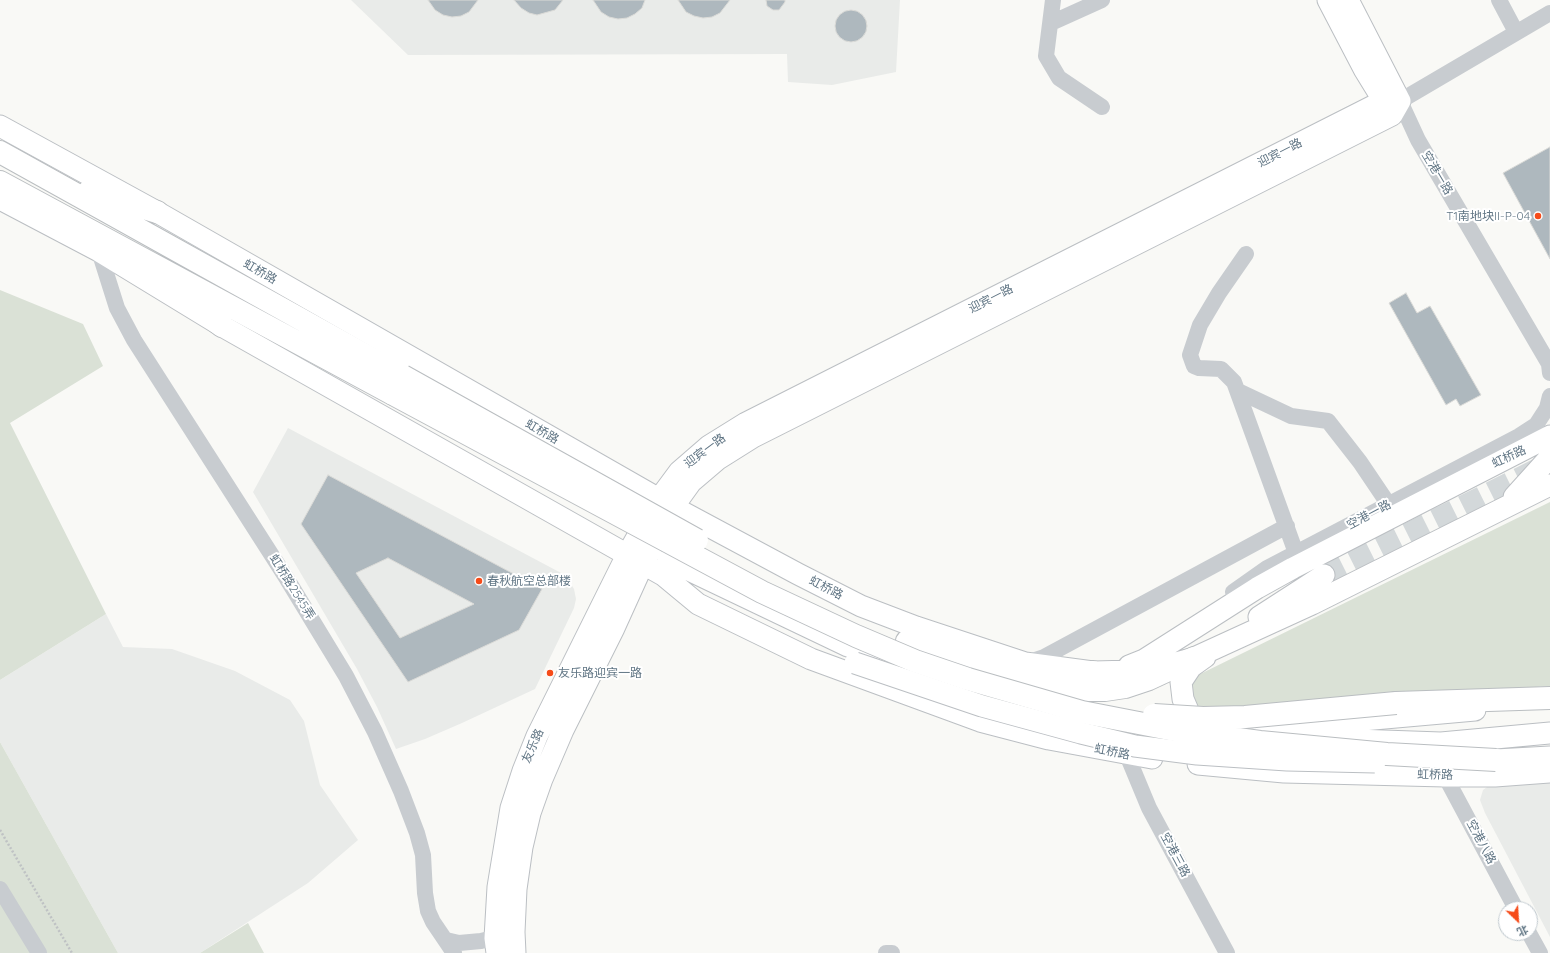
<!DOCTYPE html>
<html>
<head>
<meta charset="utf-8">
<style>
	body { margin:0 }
	#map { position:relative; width:1550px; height:953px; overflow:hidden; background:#f9f9f6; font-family:Quicksand,"Noto Sans SC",sans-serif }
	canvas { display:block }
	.north { position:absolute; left:1498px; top:901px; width:40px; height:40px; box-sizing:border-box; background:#fff; border:1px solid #bfc8ce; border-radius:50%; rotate:155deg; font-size:11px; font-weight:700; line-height:16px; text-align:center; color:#607584 }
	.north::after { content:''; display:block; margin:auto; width:14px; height:18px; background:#f64b19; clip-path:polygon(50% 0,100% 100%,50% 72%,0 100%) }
</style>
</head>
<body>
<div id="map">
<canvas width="1550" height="953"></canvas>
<div class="north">北</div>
</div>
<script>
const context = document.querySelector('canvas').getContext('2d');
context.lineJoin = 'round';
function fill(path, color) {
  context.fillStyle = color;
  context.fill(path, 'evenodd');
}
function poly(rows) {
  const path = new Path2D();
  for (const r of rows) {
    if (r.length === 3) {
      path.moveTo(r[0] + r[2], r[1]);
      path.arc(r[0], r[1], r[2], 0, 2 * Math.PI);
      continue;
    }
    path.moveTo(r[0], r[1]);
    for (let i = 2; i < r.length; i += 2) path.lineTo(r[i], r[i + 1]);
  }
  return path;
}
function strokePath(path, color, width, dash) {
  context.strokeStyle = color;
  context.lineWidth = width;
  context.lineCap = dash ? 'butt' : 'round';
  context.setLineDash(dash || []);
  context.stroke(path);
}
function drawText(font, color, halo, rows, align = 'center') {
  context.font = font + ' Quicksand,"Noto Sans SC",sans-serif';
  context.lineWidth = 4;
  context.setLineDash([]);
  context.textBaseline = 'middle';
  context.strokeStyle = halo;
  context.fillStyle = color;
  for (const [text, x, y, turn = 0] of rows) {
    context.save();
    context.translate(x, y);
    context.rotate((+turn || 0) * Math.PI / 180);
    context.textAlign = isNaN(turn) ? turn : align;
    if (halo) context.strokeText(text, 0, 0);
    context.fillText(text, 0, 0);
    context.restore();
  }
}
fill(poly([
	[351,0,900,0,896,72,832,85,788,82,787,54,408,55],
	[288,428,563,574,569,581,574,589,576,599,574,608,535,689,462,723,425,739,396,749,377,707,357,669,253,492],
	[106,614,123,647,172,649,235,671,290,700,304,721,320,785,358,840,308,883,200,953,118,953,0,742,0,680],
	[1550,774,1550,937,1485,813,1480,800,1483,790,1491,784]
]), '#e9ebe9');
fill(poly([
	[0,290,83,324,103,366,10,423,106,614,0,680],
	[1550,502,1550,686,1200,712,1184,682],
	[0,742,118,953,0,953],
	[248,923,264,953,200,953]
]), '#dae1d6');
const building = poly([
	[428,0,478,0,469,12,461,16,452,17,443,15,435,10,428,0],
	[514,0,563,0,555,10,537,15,529,13,521,8,514,0],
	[593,0,645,0,642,8,635,14,627,18,618,19,609,17,601,12,593,0],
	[678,0,730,0,720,13,712,17,703,18,694,16,686,12,678,0],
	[766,0,785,0,785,2,779,10,773,10,767,6,766,0],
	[851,26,16],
	[1550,147,1550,259,1503,173,1550,147],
	[1406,293,1417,313,1430,306,1481,395,1460,406,1456,399,1446,405,1389,303,1406,293],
	[328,475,542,589,519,630,408,682,301,524,328,475],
	[388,558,474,604,400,638,356,573,388,558]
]);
fill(building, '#aeb8be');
strokePath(building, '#dbdbd8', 1);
strokePath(poly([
	[1324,575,1541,467]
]), '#d3d8da', 21, [21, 10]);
const major = poly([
	[1328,0,1364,69,1391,113],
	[1348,0,1400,101],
	[0,126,157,212,673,507,798,574,861,606,916,627,1025,663,1093,672,1133,671,1158,668,1194,658,1312,604,1550,485],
	[0,199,99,251,222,326,663,575,698,604,811,659,980,721,1049,739,1152,758],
	[1514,497,1550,457],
	[668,560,848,646,904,667],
	[1259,617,1324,575],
	[1129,666,1144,660,1257,588,1293,568,1550,436],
	[1203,727,1199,725,1189,713,1183,699,1181,682,1191,667,1205,657],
	[1238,735,1351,721,1475,710],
	[1326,739,1441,743,1550,733],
	[1496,760,1550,757],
	[1198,764,1284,772,1445,776,1495,776,1550,772],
	[497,953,495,938,498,887,511,808,523,771,537,736,627,555,659,499,679,472,709,446,746,423,1383,101,1400,101],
	[515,953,514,932,516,889,522,847,530,813,542,779,563,730,614,628,643,564,673,507,691,482,718,459,753,437,1392,115,1400,101]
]);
const highway = poly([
	[0,152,403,376],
	[0,182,393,394],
	[89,191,157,212],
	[168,284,222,326],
	[907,641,975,668,1035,684,1077,690,1105,690,1125,687,1149,679,1194,658],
	[1043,675,1057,676,1093,672],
	[1396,703,1550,698]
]);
strokePath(major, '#bbbfc3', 23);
strokePath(highway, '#babec1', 24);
strokePath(poly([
	[0,830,72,953]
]), '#bfc2c4', 2.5, [2, 2]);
strokePath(poly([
	[1053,0,1046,56,1059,78,1102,107],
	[1499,0,1516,32],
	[1550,13,1400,101,1418,140,1549,364,1550,373],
	[1051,23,1102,0],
	[99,251,117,308,134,340,287,579,346,676,375,732,401,791,417,833,423,855,425,893,428,911,433,922,454,953],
	[1246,254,1219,293,1200,325,1190,355,1194,366,1199,368,1221,369,1234,382,1296,553],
	[1238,391,1291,416,1328,421,1360,462,1389,505],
	[1233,592,1267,568,1519,436,1536,425,1547,408,1550,396],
	[1026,663,1044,657,1287,526],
	[1127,755,1149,808,1227,953],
	[1445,776,1516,909],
	[0,889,39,953],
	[1529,933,1540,953],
	[446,940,459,943,481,941,505,935],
	[886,953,892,953]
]), '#c8ccd0', 16);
strokePath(major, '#fff', 21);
strokePath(highway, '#fff', 22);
const majorBridge = poly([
	[855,663,982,706,1081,733,1135,746,1197,754,1287,760,1375,762]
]);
const highwayBridge = poly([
	[403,376,697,540],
	[393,394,762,592,856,636,915,661,968,679,1082,712,1185,732,1260,742,1387,754,1496,760],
	[1154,715,1203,718,1245,717,1396,703]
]);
strokePath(majorBridge, '#bbbfc3', 23, []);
strokePath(highwayBridge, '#babec1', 24, []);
strokePath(majorBridge, '#fff', 21);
strokePath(highwayBridge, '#fff', 22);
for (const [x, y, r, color] of [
	[1538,216,4,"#f64b19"],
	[479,581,4,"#f64b19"],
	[550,673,4,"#f64b19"]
]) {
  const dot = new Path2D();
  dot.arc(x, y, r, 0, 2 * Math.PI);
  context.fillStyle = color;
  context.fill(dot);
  strokePath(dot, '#fff', 1.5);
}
drawText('12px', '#607584', '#fff', [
	["迎宾一路",1280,153,-27],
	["空港一路",1437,173,59],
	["虹桥路",260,272,30],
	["迎宾一路",991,299,-27],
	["虹桥路",542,432,30],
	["迎宾一路",705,451,-37],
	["虹桥路",1509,457,-25],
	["空港一路",1369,515,-28],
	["虹桥路2545弄",292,587,58],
	["虹桥路",826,588,27],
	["友乐路",533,746,-66],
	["虹桥路",1112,752,11],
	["虹桥路",1435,775,1],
	["空港八路",1481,842,62],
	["空港三路",1175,855,62]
]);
drawText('12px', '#607584', '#fff', [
	["T1南地块II-P-04",1530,216,"right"],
	["春秋航空总部楼",487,581],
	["友乐路迎宾一路",558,673]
], 'left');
</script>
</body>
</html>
